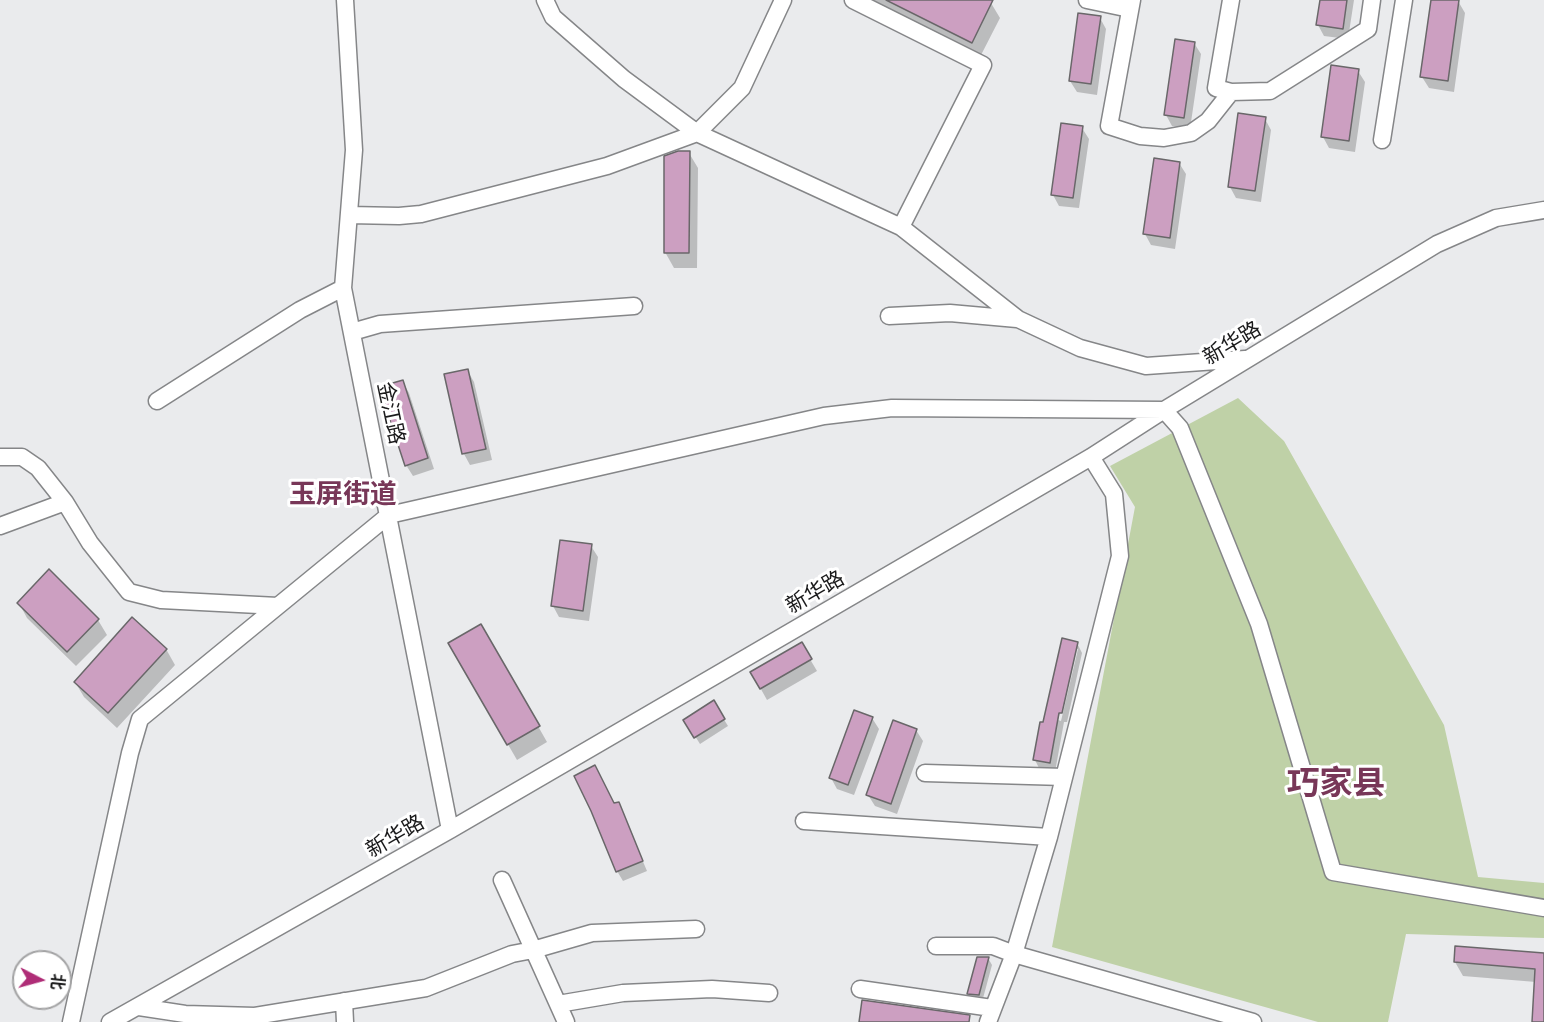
<!DOCTYPE html>
<html>
<head>
<meta charset="utf-8">
<style>
	body { margin:0 }
	#map { position:relative; width:1544px; height:1022px; overflow:hidden; background:#eaebed; font-family:Ubuntu,"Noto Sans SC",sans-serif }
	canvas { display:block }
	.north { position:absolute; left:12px; top:950px; width:60px; height:60px; box-sizing:border-box; background:#fff; border:2px solid #a3a3a4; border-radius:50%; rotate:96deg; font-size:16px; font-weight:700; line-height:24px; text-align:center; color:#1a1a1b }
	.north::after { content:''; display:block; margin:auto; width:21px; height:27px; background:#af2d77; clip-path:polygon(50% 0,100% 100%,50% 72%,0 100%) }
</style>
</head>
<body>
<div id="map">
<canvas width="1544" height="1022"></canvas>
<div class="north">北</div>
</div>
<script>
const context = document.querySelector('canvas').getContext('2d');
context.lineJoin = 'round';
function fill(path, color) {
  context.fillStyle = color;
  context.fill(path, 'evenodd');
}
function poly(rows) {
  const path = new Path2D();
  for (const r of rows) {
    path.moveTo(r[0], r[1]);
    for (let i = 2; i < r.length; i += 2) path.lineTo(r[i], r[i + 1]);
  }
  return path;
}
function strokePath(path, color, width, dash) {
  context.strokeStyle = color;
  context.lineWidth = width;
  context.lineCap = dash ? 'butt' : 'round';
  context.setLineDash(dash || []);
  context.stroke(path);
}
function drawText(font, color, halo, rows, align = 'center') {
  context.font = font + ' Ubuntu,"Noto Sans SC",sans-serif';
  context.lineWidth = 6;
  context.setLineDash([]);
  context.textBaseline = 'middle';
  context.strokeStyle = halo;
  context.fillStyle = color;
  for (const [text, x, y, turn = 0] of rows) {
    context.save();
    context.translate(x, y);
    context.rotate((+turn || 0) * Math.PI / 180);
    context.textAlign = isNaN(turn) ? turn : align;
    if (halo) context.strokeText(text, 0, 0);
    context.fillText(text, 0, 0);
    context.restore();
  }
}
fill(poly([
	[1238,398,1284,441,1444,725,1478,877,1544,883,1544,938,1406,934,1388,1022,1318,1022,1052,947,1135,507,1110,466]
]), '#bfd1a7');
fill(poly([
	[867,0,986,0,991,3,1000,18,980,57],
	[1321,0,1354,0,1348,39,1324,36,1318,25],
	[1433,0,1458,1,1465,13,1454,92,1429,88,1422,77],
	[1100,18,1106,29,1097,95,1077,92,1070,81],
	[1194,43,1201,54,1190,129,1172,126,1166,115],
	[1358,71,1365,82,1355,152,1329,148,1323,137],
	[1265,119,1271,130,1261,202,1236,198,1230,187],
	[1082,128,1089,139,1079,208,1059,206,1053,195],
	[689,153,698,168,697,268,674,268,665,252],
	[1179,163,1186,174,1175,249,1151,245,1145,234],
	[467,370,474,382,492,460,470,465,464,454,446,375],
	[402,381,409,393,434,469,413,476,406,465],
	[591,546,598,557,589,621,559,617,553,606],
	[19,603,98,620,107,635,76,666,27,618],
	[481,626,547,742,517,760,450,644],
	[1077,643,1082,653,1067,722,1064,722,1055,772,1040,770,1035,760,1044,724],
	[1075,649,1078,649,1061,721,1058,720],
	[801,644,817,671,767,700,752,673],
	[166,649,175,665,117,728,84,697,75,682],
	[713,702,728,726,700,744,685,720],
	[872,718,879,729,854,795,837,789,831,778],
	[916,730,923,741,897,814,875,806,868,795],
	[618,803,647,871,623,881,617,871,614,805],
	[1544,955,1544,1022,1533,1022,1536,982,1463,976,1455,962],
	[988,958,992,965,982,1002,973,1001,968,994]
]), '#0003');
const building = poly([
	[886,0,993,0,972,43,886,0],
	[1320,0,1347,0,1343,29,1316,25,1320,0],
	[1431,0,1459,0,1448,81,1420,77,1431,0],
	[1078,13,1101,16,1091,84,1069,81,1078,13],
	[1175,39,1195,42,1184,118,1164,115,1175,39],
	[1331,65,1359,69,1349,141,1321,137,1331,65],
	[1238,113,1266,117,1255,191,1228,187,1238,113],
	[1061,123,1083,126,1073,198,1051,195,1061,123],
	[678,151,690,151,689,253,664,253,664,156,678,151],
	[1154,158,1180,162,1170,238,1143,234,1154,158],
	[468,369,486,449,462,454,444,374,468,369],
	[403,380,428,458,405,466,379,387,403,380],
	[560,540,592,544,583,611,551,606,560,540],
	[49,569,99,619,67,652,17,603,49,569],
	[132,617,167,649,108,713,74,682,132,617],
	[481,624,540,726,507,745,448,643,481,624],
	[1062,638,1078,642,1062,713,1059,713,1050,763,1033,760,1040,722,1043,722,1062,638],
	[802,642,812,659,760,689,750,672,802,642],
	[714,700,725,719,694,738,683,720,714,700],
	[854,710,873,717,848,785,829,778,854,710],
	[893,720,917,729,891,804,866,795,893,720],
	[595,765,614,803,619,802,643,861,616,872,591,811,574,776,595,765],
	[1455,946,1544,953,1544,1022,1532,1022,1535,969,1454,962,1455,946],
	[977,957,989,957,979,995,967,994,977,957],
	[862,1000,970,1015,969,1022,859,1022,862,1000]
]);
fill(building, '#cc9fc1');
strokePath(building, '#696769', 1.5);
const minor = poly([
	[345,0,354,150,343,288,450,830],
	[545,0,553,17,624,79,697,133,901,227,1018,319,1080,348,1146,366,1245,359],
	[853,0,983,65,901,227],
	[1087,0,1130,9],
	[1132,0,1109,126,1140,136,1164,138,1191,133,1208,121,1231,92],
	[1231,0,1216,88,1231,92,1270,91,1368,29,1372,0],
	[1382,140,1404,0],
	[349,215,399,216,421,214,607,166,697,133,742,88,783,0],
	[889,316,950,313,1017,319],
	[352,332,380,324,634,306],
	[157,401,300,310,343,288],
	[0,457,22,457,38,468,65,502,90,543,129,592,161,600,278,606],
	[0,526,65,502],
	[925,773,1064,777],
	[804,821,1049,837],
	[502,880,566,1022],
	[936,946,993,946,1014,954,1253,1022],
	[860,989,992,1008],
	[344,1001,345,1022],
	[558,1004,623,993,712,989,769,993],
	[139,1007,185,1014,255,1016,426,988,512,954,533,950,592,933,696,929],
	[71,1022,130,753,140,719,389,515,824,416,892,408,1164,410,1180,428,1259,624,1333,872,1544,908],
	[110,1022,450,830,1091,457,1164,410,1437,244,1496,218,1544,210],
	[988,1022,1014,954,1049,837,1120,556,1114,494,1091,457]
]);
strokePath(minor, '#858688', 19);
strokePath(minor, '#fff', 16);
drawText('21px', '#1a1a1b', '#fff', [
	["新华路",1232,343,-31],
	["金江路",391,413,78],
	["新华路",815,592,-30],
	["新华路",395,836,-30]
]);
drawText('bold 27px', '#783758', '#fff', [
	["玉屏街道",343,494]
]);
drawText('bold 33px', '#783758', '#fff', [
	["巧家县",1336,783]
]);
</script>
</body>
</html>
